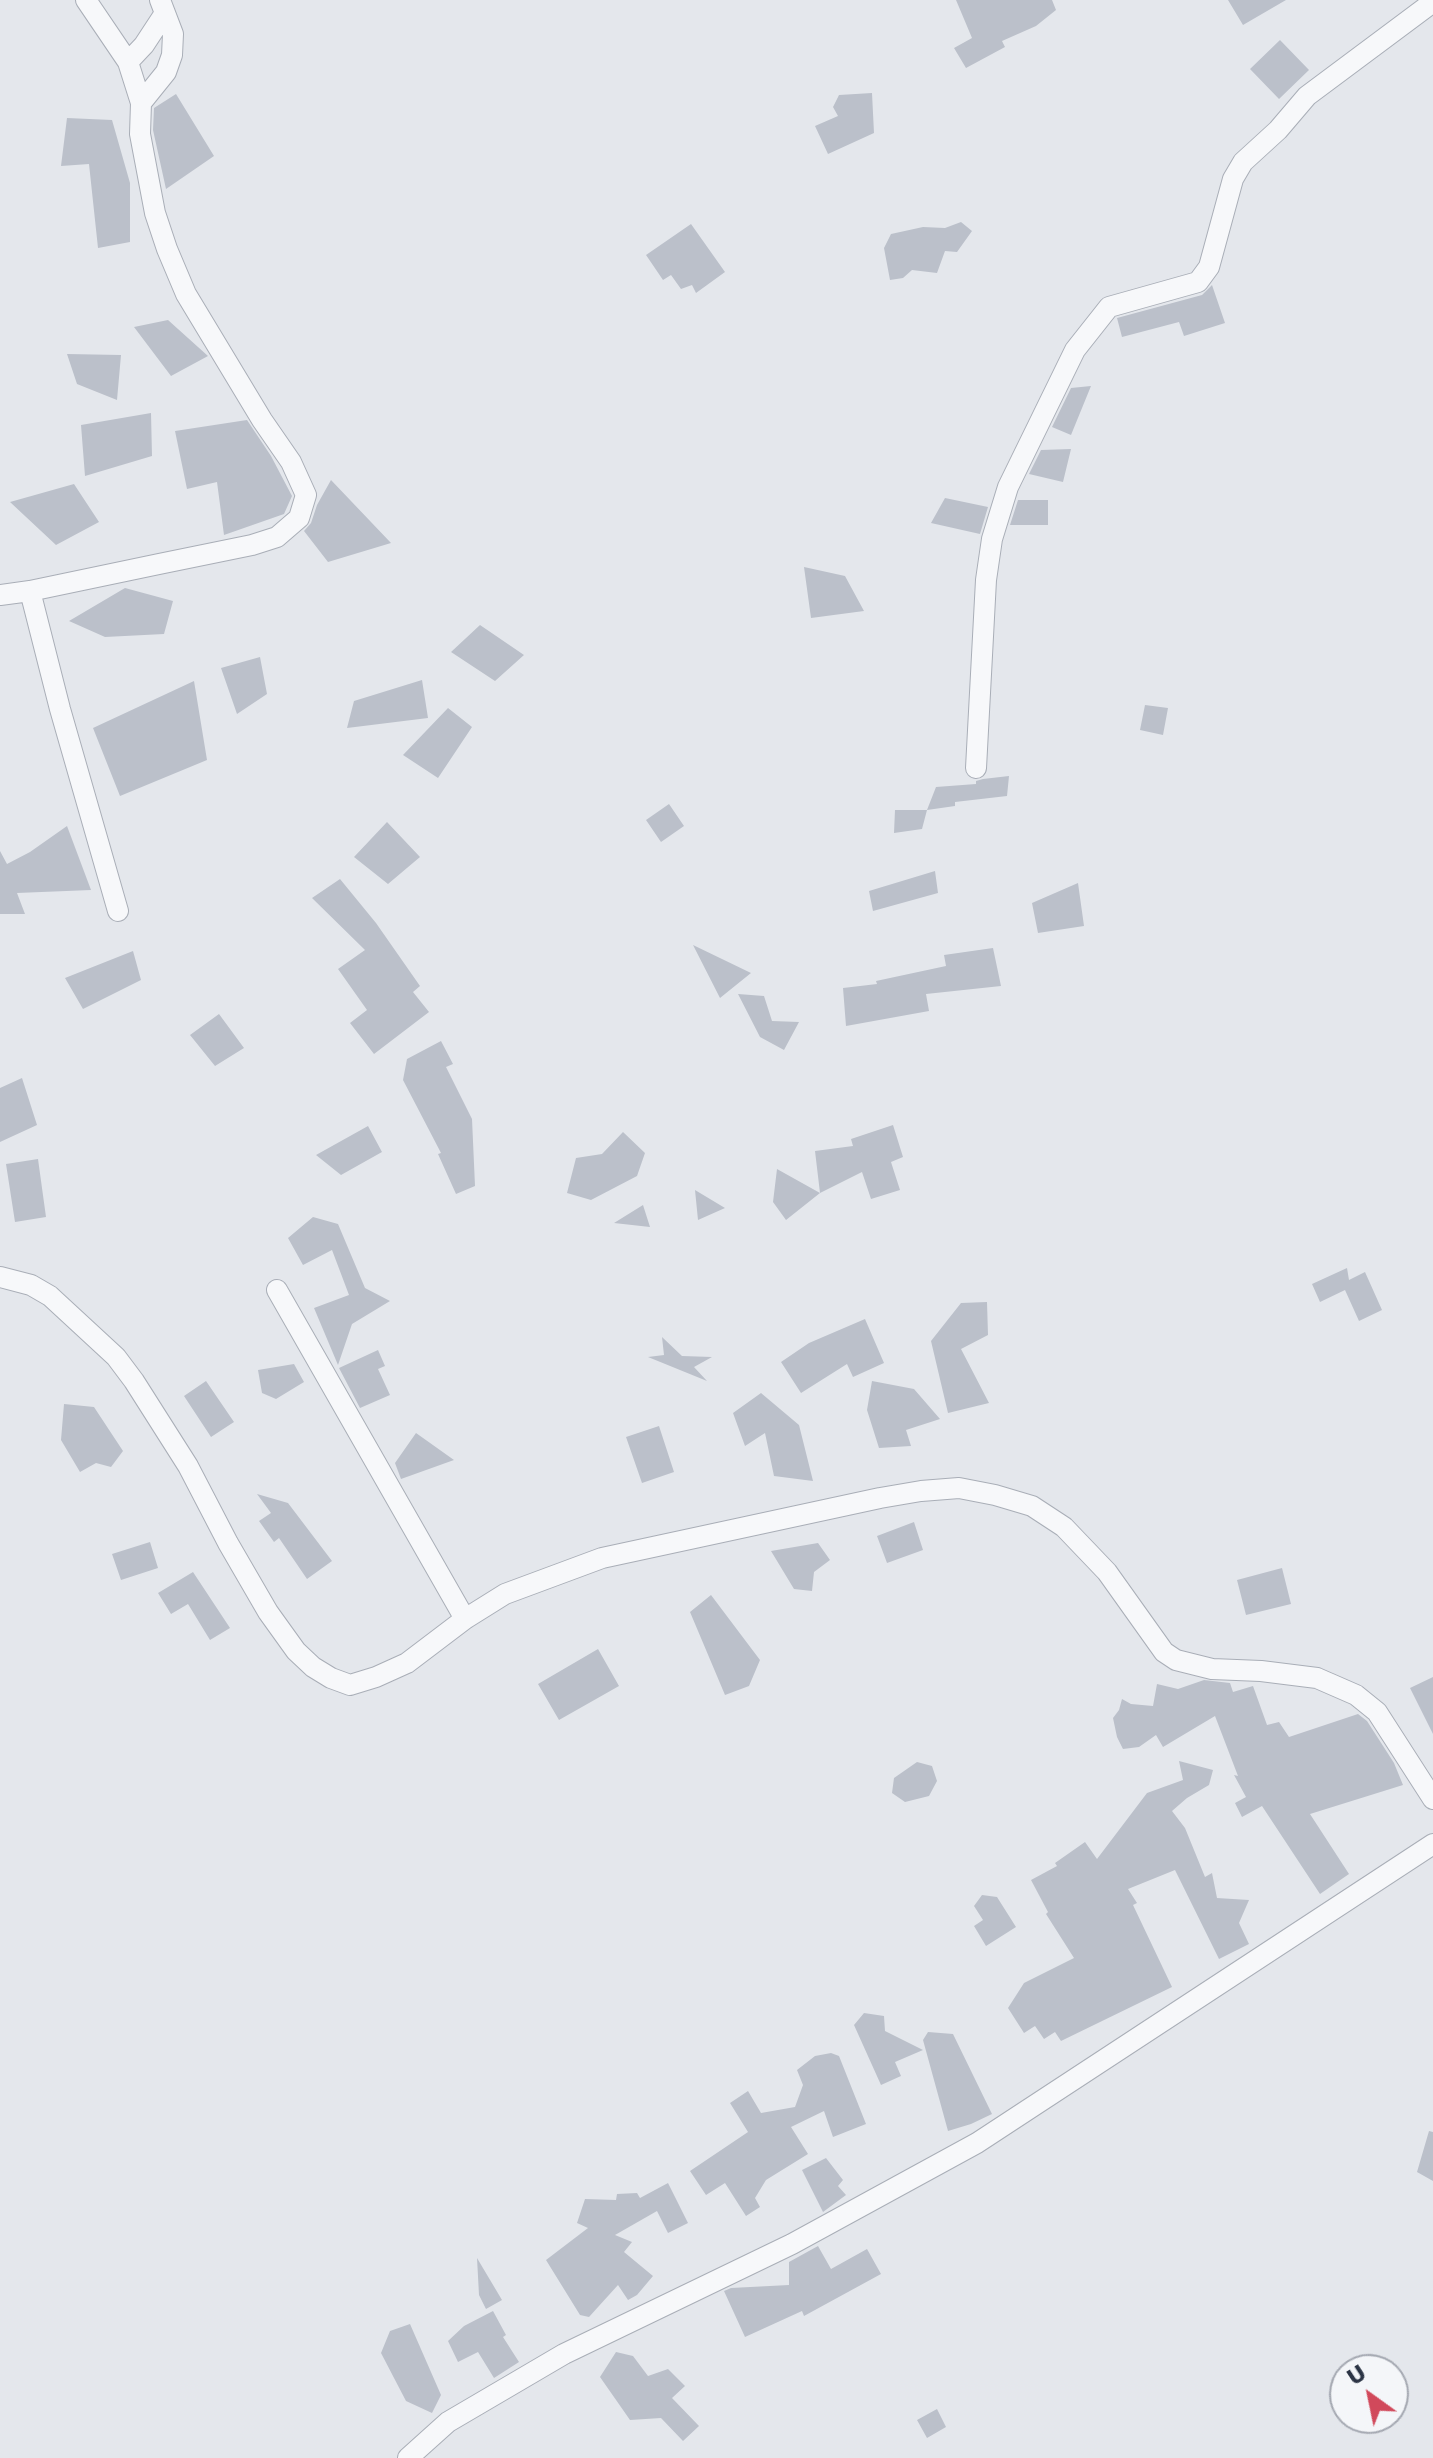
<!DOCTYPE html>
<html>
<head>
<meta charset="utf-8">
<style>
	body { margin:0 }
	#map { position:relative; width:1433px; height:2458px; overflow:hidden; background:#e4e7ec; font-family:"DejaVu Sans",sans-serif }
	canvas { display:block }
	.north { position:absolute; left:1329px; top:2354px; width:80px; height:80px; box-sizing:border-box; background:#f4f6f9; border:2px solid #a4a8b1; border-radius:50%; rotate:327deg; font-size:22px; font-weight:700; line-height:32px; text-align:center; color:#2b3445 }
	.north::after { content:''; display:block; margin:auto; width:28px; height:36px; background:#d1495b; clip-path:polygon(50% 0,100% 100%,50% 72%,0 100%) }
</style>
</head>
<body>
<div id="map">
<canvas width="1433" height="2458"></canvas>
<div class="north">U</div>
</div>
<script>
const context = document.querySelector('canvas').getContext('2d');
context.lineJoin = 'round';
function fill(path, color) {
  context.fillStyle = color;
  context.fill(path, 'evenodd');
}
function poly(rows) {
  const path = new Path2D();
  for (const r of rows) {
    path.moveTo(r[0], r[1]);
    for (let i = 2; i < r.length; i += 2) path.lineTo(r[i], r[i + 1]);
  }
  return path;
}
function strokePath(path, color, width, dash) {
  context.strokeStyle = color;
  context.lineWidth = width;
  context.lineCap = dash ? 'butt' : 'round';
  context.setLineDash(dash || []);
  context.stroke(path);
}
fill(poly([
	[956,0,1052,0,1056,10,1036,26,1002,41,1005,47,966,68,954,48,972,38],
	[1228,0,1286,0,1243,25],
	[1280,40,1309,70,1279,99,1250,69],
	[872,93,874,133,828,154,815,126,838,116,833,107,839,95],
	[176,94,214,156,166,189,153,130,154,108],
	[67,118,112,120,130,183,130,242,98,248,89,164,61,166],
	[961,222,972,231,957,252,945,251,937,273,912,270,903,278,890,280,884,248,891,234,923,227,945,228],
	[691,224,725,272,696,293,692,285,681,289,671,275,663,280,646,255],
	[1212,285,1225,323,1184,336,1179,322,1122,337,1117,318,1202,295],
	[168,320,208,356,171,376,134,327],
	[67,354,121,355,117,400,77,384],
	[1091,386,1071,435,1052,427,1071,388],
	[151,413,152,456,85,476,81,425],
	[247,420,271,456,292,496,284,514,224,535,217,482,187,489,175,431],
	[1071,449,1063,482,1029,474,1041,450],
	[331,480,391,543,328,562,304,531,311,523,317,505],
	[74,484,99,522,56,545,10,502],
	[945,498,988,507,980,534,931,523],
	[1018,500,1048,500,1048,525,1010,525],
	[804,567,845,576,864,611,811,618],
	[125,588,173,601,164,634,105,637,69,621],
	[480,625,524,655,495,681,451,652],
	[260,657,267,694,237,714,221,668],
	[422,680,428,718,347,728,354,701],
	[194,681,207,760,120,796,93,728],
	[1145,705,1168,708,1163,735,1140,730],
	[448,708,472,727,438,778,403,755],
	[1009,776,1007,796,955,802,955,806,927,810,936,787,976,784,976,781,983,779],
	[669,804,684,826,661,842,646,820],
	[895,810,927,810,922,829,894,833],
	[387,822,420,857,388,884,354,857],
	[67,826,91,890,17,893,25,914,0,914,0,851,7,864,30,852],
	[935,871,938,893,873,911,869,891],
	[340,879,376,923,420,986,413,992,429,1012,374,1054,350,1023,367,1010,338,969,365,950,312,898],
	[1078,883,1084,926,1038,933,1032,903],
	[693,945,751,973,720,998],
	[993,948,1001,986,926,994,929,1011,846,1026,843,988,877,984,876,981,946,966,944,955],
	[133,951,141,980,83,1009,65,978],
	[738,994,764,996,772,1021,799,1022,784,1050,760,1037],
	[219,1014,244,1048,215,1066,190,1035],
	[441,1041,453,1064,446,1067,472,1119,475,1186,456,1194,438,1154,441,1153,403,1080,407,1059],
	[22,1078,37,1125,0,1142,0,1088],
	[893,1125,903,1157,891,1162,900,1190,871,1199,862,1172,820,1193,815,1151,853,1146,851,1139],
	[368,1126,382,1152,341,1175,316,1155],
	[623,1132,645,1153,637,1176,591,1200,567,1193,576,1158,602,1154],
	[38,1159,46,1217,15,1222,6,1164],
	[777,1169,820,1193,786,1220,773,1202],
	[695,1190,725,1208,698,1220],
	[643,1205,650,1227,614,1223],
	[313,1217,338,1224,365,1288,390,1301,352,1324,338,1365,314,1308,349,1295,332,1250,303,1265,288,1238],
	[1347,1268,1349,1280,1365,1272,1382,1310,1359,1321,1345,1290,1320,1302,1312,1284],
	[987,1302,988,1335,961,1349,989,1403,948,1413,931,1341,961,1303],
	[865,1319,884,1363,853,1377,847,1364,801,1393,781,1362,809,1343],
	[662,1337,682,1356,712,1357,694,1367,707,1381,648,1357,664,1355],
	[378,1350,385,1366,378,1369,390,1395,360,1408,339,1368],
	[294,1364,304,1382,276,1399,262,1393,258,1370],
	[206,1381,234,1422,211,1437,184,1396],
	[872,1381,914,1389,940,1419,906,1430,911,1446,879,1448,867,1410],
	[761,1393,799,1425,813,1481,774,1476,765,1433,745,1446,733,1413],
	[64,1404,94,1407,123,1451,111,1467,96,1463,80,1472,61,1440],
	[659,1426,674,1472,642,1483,626,1437],
	[416,1433,454,1460,401,1479,395,1463],
	[257,1494,288,1503,332,1561,307,1579,279,1538,274,1542,259,1521,271,1513],
	[914,1522,923,1550,887,1563,877,1536],
	[150,1542,158,1568,121,1580,112,1554],
	[818,1543,830,1560,814,1572,812,1591,794,1589,771,1551],
	[1282,1568,1291,1604,1246,1615,1237,1580],
	[193,1572,230,1628,210,1640,188,1604,171,1614,158,1593],
	[711,1595,760,1660,749,1686,725,1695,690,1612],
	[598,1649,619,1686,559,1720,538,1684],
	[1433,1677,1433,1734,1410,1688],
	[1204,1680,1230,1683,1233,1692,1253,1686,1267,1725,1279,1722,1289,1737,1358,1714,1367,1721,1394,1763,1403,1785,1310,1814,1349,1874,1320,1894,1262,1806,1242,1817,1235,1803,1246,1797,1234,1775,1238,1776,1215,1716,1163,1747,1156,1735,1139,1747,1123,1749,1117,1737,1113,1718,1119,1710,1122,1699,1131,1704,1153,1706,1157,1684,1178,1689],
	[1179,1761,1213,1770,1209,1785,1187,1798,1172,1811,1185,1828,1205,1877,1212,1873,1217,1898,1249,1900,1239,1923,1249,1944,1219,1959,1175,1870,1128,1889,1137,1903,1133,1905,1172,1987,1061,2041,1055,2032,1044,2039,1035,2026,1024,2033,1008,2008,1024,1983,1074,1958,1046,1914,1048,1912,1031,1880,1057,1866,1055,1863,1085,1842,1097,1859,1147,1793,1183,1780],
	[917,1762,932,1766,937,1781,929,1796,905,1802,892,1793,894,1778],
	[982,1895,997,1897,1016,1927,986,1946,974,1926,983,1920,974,1906],
	[864,2013,884,2016,885,2031,923,2050,895,2062,901,2076,881,2085,854,2025],
	[928,2032,953,2034,992,2114,971,2124,948,2131,923,2040],
	[831,2053,839,2056,866,2124,833,2137,824,2111,791,2127,808,2154,766,2180,755,2198,760,2207,746,2216,725,2183,706,2195,690,2171,748,2132,730,2103,748,2091,761,2113,795,2107,803,2085,797,2070,815,2056],
	[1429,2131,1433,2132,1433,2181,1417,2172],
	[826,2158,843,2180,838,2186,846,2195,823,2212,802,2170],
	[668,2183,688,2223,668,2233,657,2211,615,2235,632,2242,624,2252,653,2276,637,2295,628,2300,618,2285,589,2317,580,2315,546,2260,588,2228,577,2223,585,2199,616,2200,617,2194,637,2193,640,2198],
	[818,2246,831,2269,867,2249,881,2274,804,2316,802,2311,745,2337,724,2291,731,2288,789,2285,789,2262],
	[477,2258,502,2300,486,2309,479,2295],
	[493,2311,506,2335,503,2337,519,2362,494,2378,478,2352,458,2362,448,2341,464,2326],
	[410,2324,441,2395,432,2413,406,2401,381,2353,390,2331],
	[616,2352,633,2356,648,2376,668,2369,685,2386,672,2398,699,2426,683,2441,661,2418,630,2420,600,2377],
	[937,2409,946,2427,927,2438,917,2420]
]), '#bbc0ca');
const minor = poly([
	[128,62,144,45,165,13],
	[141,103,166,72,172,55,173,34,160,0],
	[30,591,60,709,118,911],
	[0,595,30,591,159,564,252,545,277,537,299,518,306,495,291,462,262,420,186,294,167,249,155,213,140,134,141,103,128,62,86,0],
	[976,768,986,580,992,539,1008,487,1075,350,1109,307,1198,282,1209,267,1233,179,1243,162,1278,130,1307,96,1433,2],
	[0,1277,31,1285,50,1296,116,1357,134,1381,188,1466,228,1543,268,1612,296,1651,313,1667,331,1678,350,1685,376,1677,407,1663,465,1619,505,1594,602,1558,880,1498,921,1491,959,1488,995,1495,1032,1506,1064,1527,1107,1572,1164,1652,1176,1660,1212,1669,1261,1671,1317,1678,1356,1695,1377,1712,1433,1799],
	[277,1290,465,1619],
	[408,2458,448,2422,564,2354,792,2244,977,2143,1433,1844]
]);
strokePath(minor, '#a9aeb7', 22);
strokePath(minor, '#f7f8fa', 20);
</script>
</body>
</html>
